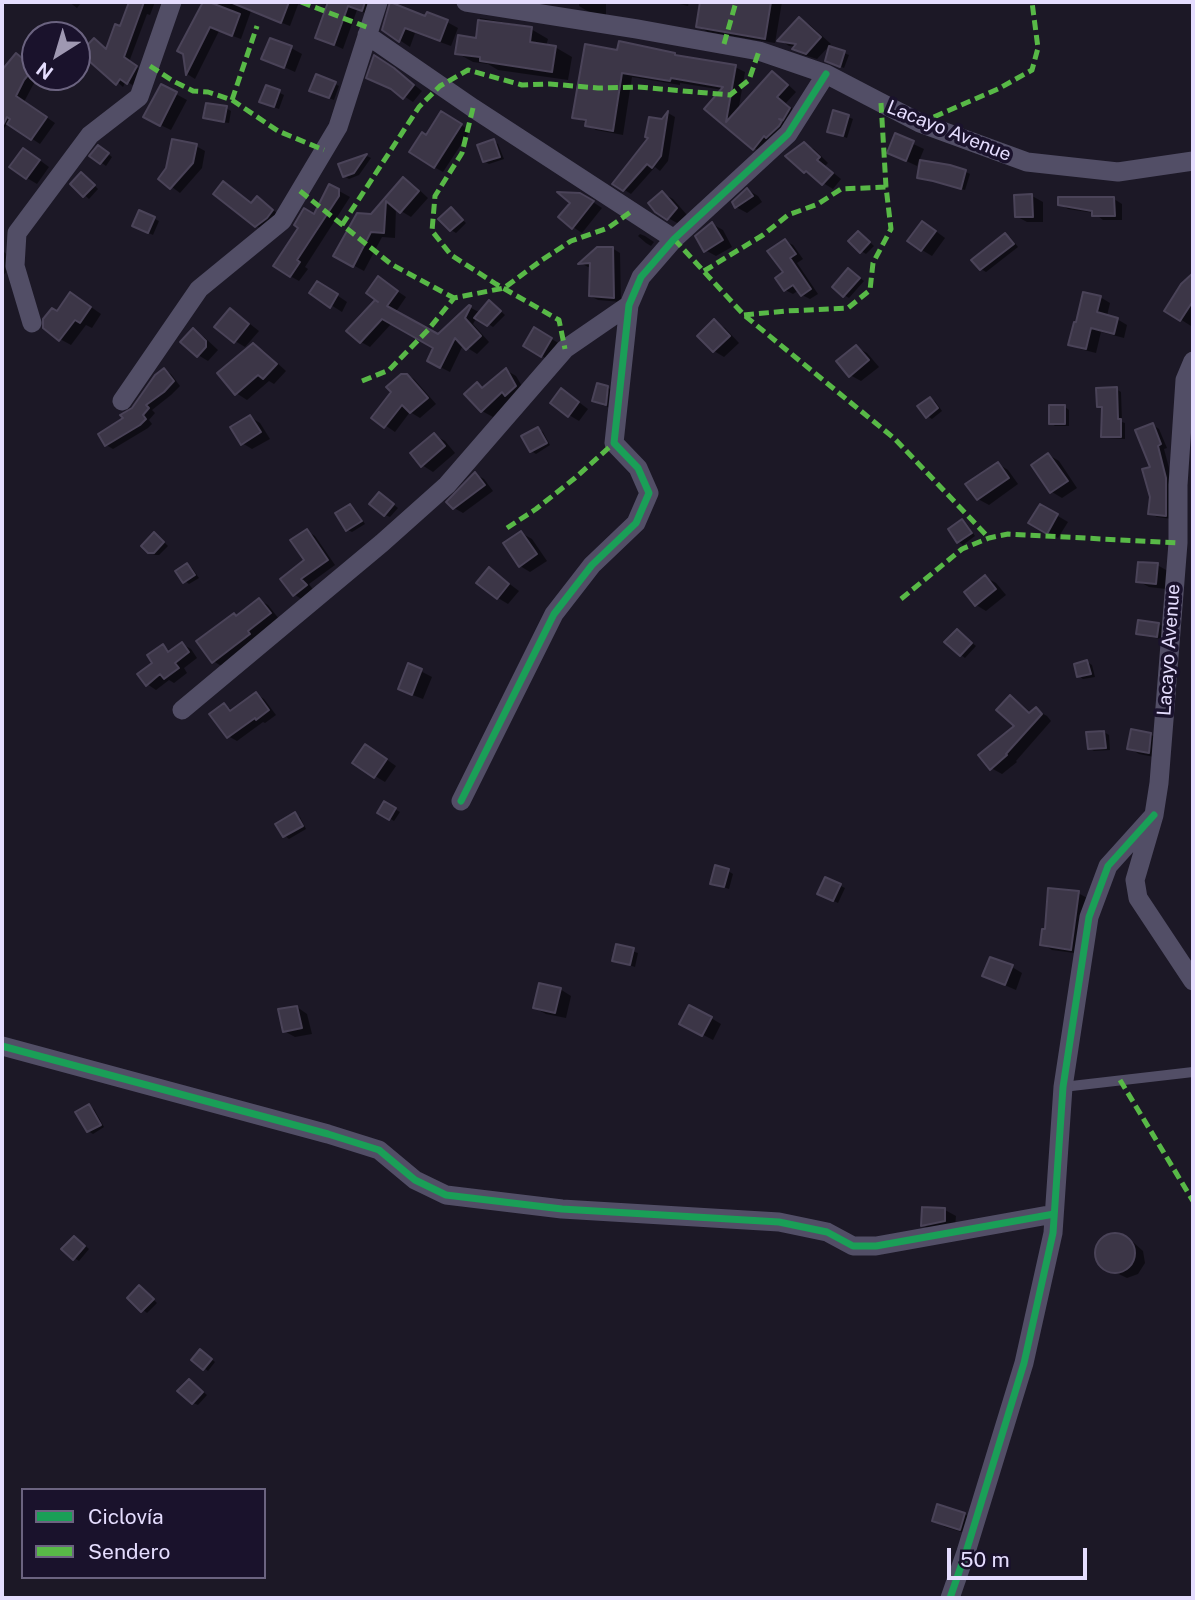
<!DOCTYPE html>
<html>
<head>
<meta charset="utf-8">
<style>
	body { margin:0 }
	#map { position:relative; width:1195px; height:1600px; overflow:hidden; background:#1c1826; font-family:"Public Sans",sans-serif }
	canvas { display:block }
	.frame { position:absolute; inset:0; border:4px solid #e5ddfe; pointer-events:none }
	.legend { position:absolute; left:21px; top:1488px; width:245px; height:91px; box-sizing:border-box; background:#1a122c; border:2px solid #6b6380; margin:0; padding:9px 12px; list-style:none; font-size:21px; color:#e5ddfe }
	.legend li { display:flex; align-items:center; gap:14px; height:35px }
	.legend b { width:35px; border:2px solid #6b6380 }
	.north { position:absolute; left:21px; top:21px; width:70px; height:70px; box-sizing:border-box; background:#1a122c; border:2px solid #6b6380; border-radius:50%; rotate:217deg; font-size:19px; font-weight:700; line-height:28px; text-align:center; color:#e5ddfe }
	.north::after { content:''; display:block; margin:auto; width:24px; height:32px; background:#9f98b2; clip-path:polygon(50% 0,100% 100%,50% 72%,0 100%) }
	.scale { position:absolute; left:947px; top:1548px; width:140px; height:32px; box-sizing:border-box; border:4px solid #e5ddfe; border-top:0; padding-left:9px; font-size:21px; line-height:24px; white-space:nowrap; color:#e5ddfe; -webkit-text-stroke:5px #1a122c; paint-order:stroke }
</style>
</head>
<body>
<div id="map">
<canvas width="1195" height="1600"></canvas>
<div class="frame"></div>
<ul class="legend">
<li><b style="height:9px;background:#1a9f57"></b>Ciclovía</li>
<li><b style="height:9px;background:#58b947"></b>Sendero</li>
</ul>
<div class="north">N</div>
<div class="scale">50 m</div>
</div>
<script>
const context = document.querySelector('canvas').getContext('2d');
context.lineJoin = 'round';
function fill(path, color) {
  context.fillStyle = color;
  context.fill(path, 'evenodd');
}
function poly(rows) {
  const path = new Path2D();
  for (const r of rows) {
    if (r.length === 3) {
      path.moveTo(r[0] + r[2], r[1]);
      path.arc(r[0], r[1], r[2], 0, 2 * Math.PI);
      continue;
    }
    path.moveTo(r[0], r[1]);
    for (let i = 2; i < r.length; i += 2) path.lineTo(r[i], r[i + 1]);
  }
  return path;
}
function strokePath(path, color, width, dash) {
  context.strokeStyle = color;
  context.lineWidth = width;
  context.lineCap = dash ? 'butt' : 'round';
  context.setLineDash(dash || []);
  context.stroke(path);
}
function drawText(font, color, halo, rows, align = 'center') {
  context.font = font + ' "Public Sans",sans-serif';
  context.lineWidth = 7;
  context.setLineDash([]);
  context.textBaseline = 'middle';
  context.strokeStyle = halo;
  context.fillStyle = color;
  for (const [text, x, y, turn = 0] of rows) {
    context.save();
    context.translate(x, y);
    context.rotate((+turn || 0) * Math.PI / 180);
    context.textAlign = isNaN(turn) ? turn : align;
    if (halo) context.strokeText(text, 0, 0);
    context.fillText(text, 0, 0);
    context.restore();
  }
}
fill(poly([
	[69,2,82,2,77,8],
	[131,2,155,2,150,15,147,14,129,62,142,71,134,86,126,81,123,87,83,53,107,50,121,28],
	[205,2,299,2,290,26,251,11,241,39,219,31,195,79,187,74,185,54,180,51],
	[324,2,376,2,371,15,357,10,343,49,317,37,329,4],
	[579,2,606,2,606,15,589,12,579,6],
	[671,2,689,2,688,6],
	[702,2,782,2,775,43,708,32,697,26],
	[428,15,447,22,458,28,451,46,415,33,410,47,384,30,426,18],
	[480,18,514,24,521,28,531,29,548,39,546,46,555,47,572,57,568,80,498,70,488,64,473,62,457,53,477,40],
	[800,19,810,25,831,44,817,59,804,55,794,49,796,47,789,46,780,40],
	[291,48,302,54,295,72,264,58],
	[619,52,675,54,680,58,735,67,745,72,738,112,772,73,782,79,796,92,786,103,799,115,793,124,783,121,790,128,764,154,754,148,707,109,723,90,680,83,680,85,632,77,623,135,596,130,587,125,587,123,574,117],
	[844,53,849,55,844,68,832,63],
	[16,55,35,69,35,77,39,77,33,85,24,102,55,123,40,144,8,123,2,131,2,73],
	[403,76,422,91,413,102,396,91],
	[335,84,339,86,334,100,316,93],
	[161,86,187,100,171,130,156,123],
	[267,87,284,95,279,109,266,104],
	[226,108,231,111,229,123,210,120,205,117],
	[668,113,675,117,668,161,660,171,655,167,631,194,615,184],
	[848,117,853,119,847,138,829,131],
	[451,118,470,131,443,172,434,167,427,137],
	[896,136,924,149,917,166,900,158],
	[494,141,498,144,504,159,489,164,484,161],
	[804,144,814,149,828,163,825,166,841,179,833,189,805,172,788,156],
	[196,146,205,151,202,168,180,193,160,178],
	[103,150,112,157,106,166,92,156],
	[34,156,49,167,37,184,27,178],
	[367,156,371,158,359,175,349,179,344,176,341,165],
	[966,172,970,174,965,190,939,182,924,180,919,177],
	[86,177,98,189,89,199,72,184],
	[403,179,414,185,428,198,411,217,396,208,395,238,382,237,364,271,336,256],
	[224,183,253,204,257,199,283,217,267,232,256,226],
	[330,186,350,197,305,267,308,269,299,281,290,276,315,216],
	[748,190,758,196,762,202,747,213,736,207,734,203],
	[662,193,673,199,687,215,679,224,668,218],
	[1032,196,1043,202,1043,222,1027,222,1016,216],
	[1114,199,1122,204,1122,220,1103,220,1094,213,1068,209,1059,204],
	[590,200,602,208,582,233,573,227],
	[452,210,466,223,456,233,451,230],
	[140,212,159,221,153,235,138,228],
	[712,224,723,230,732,247,716,256,705,250],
	[933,229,945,238,932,256,922,250],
	[640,234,645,236,654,242,651,246,646,243,638,236],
	[1005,235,1010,237,1018,247,986,272,981,269],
	[863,236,874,246,866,254,861,251],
	[785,241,793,245,803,259,797,263,818,294,810,299,802,295,799,290,793,294,785,290],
	[612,248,620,253,621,302,598,300,590,296,592,267,588,267,581,263],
	[2,250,14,261,13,264,2,277],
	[853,272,864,281,849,298,844,295],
	[1193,276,1193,322,1191,326,1166,310,1182,285],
	[387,284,406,297,395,313,438,336,469,307,479,312,494,305,505,315,493,327,477,317,473,324,489,342,477,354,463,345,450,372,438,366,436,347,392,323,370,347,361,342,385,308],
	[328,289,347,302,342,312,312,293],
	[1100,297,1110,303,1107,316,1117,319,1127,325,1124,338,1101,332,1096,353,1080,349,1070,344],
	[81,300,101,314,92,328,86,325,71,345,60,339,58,313],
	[231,310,241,317,259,331,245,347,235,341],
	[714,322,725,328,739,343,724,357,714,351],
	[534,329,562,345,552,362,525,346],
	[193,331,204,337,218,350,208,361,198,355],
	[253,345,264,351,286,371,274,384,269,381,247,400,236,393],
	[856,347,867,353,879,367,861,381,850,375],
	[164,370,171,374,180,386,171,395,152,410,155,413,149,420,152,424,148,428,113,449,106,445],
	[506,370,516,376,526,393,512,398,493,417,482,411,477,384,484,388],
	[404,373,414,379,436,404,420,418,410,412,395,432,373,417,393,392,389,387],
	[607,387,618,394,616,410,607,407,609,390,605,398,604,406,594,401],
	[1116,389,1121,392,1122,422,1125,423,1125,439,1108,438,1103,436,1104,409,1099,406],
	[572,397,588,409,579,421,569,415],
	[930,399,935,401,942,411,932,419,927,416],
	[1065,407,1069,410,1069,426,1055,426,1051,423],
	[250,417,260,423,270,439,252,449,242,443],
	[1153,425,1159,429,1167,448,1164,449,1173,483,1172,519,1157,517,1150,513],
	[538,429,543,432,550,445,536,454,531,451],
	[434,435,445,441,455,453,433,472,422,465],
	[1049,455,1059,461,1077,488,1062,498,1052,492],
	[998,464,1008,470,1018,484,989,505,978,499],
	[475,474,484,479,493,491,463,513,454,508],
	[384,497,398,508,390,517,385,515],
	[350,506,355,509,365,524,352,532,348,530],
	[1041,506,1068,522,1058,538,1031,522],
	[962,521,967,524,975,536,963,545,959,542],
	[307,531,315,536,335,565,309,584,314,591,303,600,295,595,306,560],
	[521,533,532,539,547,561,530,572,520,566],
	[159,537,168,546,159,555,155,555,149,552],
	[187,565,192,568,199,578,189,584,185,581],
	[1157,565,1168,571,1166,589,1149,587,1138,581],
	[489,570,499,576,519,591,508,604,498,598],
	[985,577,996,583,1006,595,986,611,976,605],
	[259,600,268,605,279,619,223,667,213,661,238,617],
	[1159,624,1163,627,1162,639,1142,636,1138,633],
	[957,631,976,646,965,658,961,655],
	[182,644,191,649,197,658,184,668,187,673,174,683,169,680,156,690,147,684,163,647,171,651],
	[1087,662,1092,665,1095,677,1083,679,1079,676],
	[409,665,432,677,423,699,410,694],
	[256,694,264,699,276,715,265,723,263,722,237,741,228,736,224,705,234,711],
	[1010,697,1021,704,1031,713,1036,710,1047,716,1051,721,1016,761,1017,762,1002,774,991,768,1016,726],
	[1104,732,1109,735,1110,750,1094,751,1089,748],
	[1150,734,1161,741,1159,758,1139,754,1129,748],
	[376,752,396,766,385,782,375,776],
	[384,803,400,812,394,821,379,812],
	[295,814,300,817,306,829,289,839,285,836],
	[728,871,733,874,729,889,712,883],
	[826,879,845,888,838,903,824,896],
	[1078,893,1089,899,1082,954,1052,950,1042,944,1046,931],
	[617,946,638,953,635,967,614,960],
	[1012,967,1022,973,1016,990,995,981,984,975],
	[560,989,571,996,566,1018,546,1014,535,1008],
	[297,1007,307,1014,312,1034,295,1037,284,1031],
	[711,1018,721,1024,713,1040,692,1029],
	[89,1106,94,1109,104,1127,93,1134,88,1131],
	[945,1210,956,1216,955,1227,933,1231,923,1225],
	[1111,1235,1122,1236,1134,1243,1143,1251,1145,1263,1138,1274,1127,1278,1104,1267,1098,1257,1097,1252,1101,1241],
	[79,1240,89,1249,79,1261,74,1258],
	[144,1290,157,1303,147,1313,129,1298],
	[205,1354,215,1362,208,1371,204,1368],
	[194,1384,207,1395,198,1405,193,1403],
	[965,1514,975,1520,971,1535,945,1527,934,1521]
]), '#0007');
const building = poly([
	[129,2,144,2,124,57,137,66,127,84,120,79,116,85,80,53,94,38,106,49,115,24,120,26,129,2],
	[203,2,209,2,240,14,232,36,210,27,186,75,183,54,177,51,203,2],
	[230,2,289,2,281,23,230,2],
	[328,2,365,2,362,11,348,6,334,45,315,38,328,2],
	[390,2,425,16,427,12,448,20,440,41,405,28,399,42,382,30,390,2],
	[700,2,771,2,765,39,696,27,700,2],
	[799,17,821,37,806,54,792,49,796,44,777,41,799,17],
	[478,20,532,27,530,42,556,46,552,72,480,61,480,57,455,54,458,35,476,38,478,20],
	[270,38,292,46,284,68,261,59,270,38],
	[619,41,675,53,675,55,736,65,726,122,772,71,788,85,777,97,790,108,783,120,779,119,782,121,779,126,766,138,764,136,753,150,704,109,723,87,671,78,670,81,622,73,613,131,585,126,586,120,572,118,585,44,617,50,619,41],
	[829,46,845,51,840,67,825,61,829,46],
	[16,53,34,68,24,80,16,96,47,117,31,140,7,124,10,119,7,117,2,127,2,70,16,53],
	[374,55,394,68,414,85,403,99,391,89,366,78,374,55],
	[316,74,336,82,329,98,309,91,316,74],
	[161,84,177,92,160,126,143,117,161,84],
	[266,85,280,90,274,107,259,102,266,85],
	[206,103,227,106,224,122,203,118,206,103],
	[833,110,849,115,843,136,827,132,833,110],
	[441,111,462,124,434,168,409,152,422,132,426,135,441,111],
	[668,111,661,156,652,168,647,164,623,191,612,184,648,138,645,137,649,117,662,119,668,111],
	[895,133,914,141,906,161,887,153,895,133],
	[172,139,197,144,193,163,170,189,158,179,166,168,172,139],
	[494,139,500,157,483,162,477,145,494,139],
	[804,142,820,157,817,160,833,173,822,185,806,171,804,173,785,156,804,142],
	[98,145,109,153,100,164,89,156,98,145],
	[23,148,40,160,26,179,9,167,23,148],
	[367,154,354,173,343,177,338,164,367,154],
	[920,160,950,165,966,170,961,189,933,181,917,178,920,160],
	[81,172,95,185,83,197,70,184,81,172],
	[403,177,419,191,400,213,386,201,384,233,371,232,353,267,333,256,357,213,371,214,403,177],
	[223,181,251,203,257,196,273,210,267,218,255,227,213,194,223,181],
	[329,184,339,189,339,196,297,260,300,262,290,277,273,266,298,228,294,225,304,208,314,214,329,184],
	[747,188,753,196,735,208,732,202,747,188],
	[662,191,677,208,667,220,655,212,648,203,662,191],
	[557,192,580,193,594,201,572,229,558,217,570,203,557,192],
	[1032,194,1033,217,1015,217,1014,195,1032,194],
	[1058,197,1114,197,1115,216,1092,216,1092,211,1058,205,1058,197],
	[451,207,463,220,450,231,438,219,451,207],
	[139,210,155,217,148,233,132,226,139,210],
	[922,221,936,231,921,251,907,241,922,221],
	[712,222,723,240,704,252,695,236,712,222],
	[858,231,870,242,860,253,848,241,858,231],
	[1005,233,1014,244,980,270,971,260,1005,233],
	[785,239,796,254,790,258,811,289,801,296,793,285,784,291,775,278,783,272,767,251,785,239],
	[597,247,613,247,614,298,589,296,590,263,578,264,597,247],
	[848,268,860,278,843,297,832,287,848,268],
	[1193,273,1193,301,1180,321,1164,311,1181,284,1193,273],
	[378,276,398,291,387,306,438,334,469,305,471,306,465,318,481,336,466,350,455,338,440,368,427,361,433,348,382,319,360,343,346,331,375,300,378,302,366,293,378,276],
	[317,281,338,294,330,308,309,293,317,281],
	[70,292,91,307,80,323,75,320,59,341,43,328,43,319,52,308,57,311,70,292],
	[1083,292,1101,296,1097,312,1118,318,1114,334,1091,328,1086,349,1068,345,1074,322,1076,322,1083,292],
	[489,300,501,311,487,326,474,318,489,300],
	[230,308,249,324,234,343,214,327,230,308],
	[714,319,730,336,713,352,697,336,714,319],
	[534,327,552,338,541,357,523,346,534,327],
	[193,328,206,341,206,347,197,357,180,342,193,328],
	[253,343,277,364,263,379,258,375,235,395,217,373,253,343],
	[856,345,869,360,849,377,836,361,856,345],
	[164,368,174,381,164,392,146,405,149,408,143,415,146,419,140,425,105,446,98,434,123,418,120,415,132,408,155,375,164,368],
	[506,368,516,386,505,396,502,392,481,412,464,394,477,382,482,388,506,368],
	[401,374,407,374,428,398,410,413,402,405,384,428,371,418,391,392,386,387,401,374],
	[597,383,608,386,606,405,592,401,597,383],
	[1117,387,1118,419,1121,419,1121,437,1101,437,1102,407,1097,407,1096,388,1117,387],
	[561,388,579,402,568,417,550,403,561,388],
	[930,397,938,408,926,418,917,406,930,397],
	[1049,405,1065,405,1065,424,1049,424,1049,405],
	[250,415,261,432,241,445,230,427,250,415],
	[1153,423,1161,444,1158,446,1166,478,1166,516,1148,514,1150,497,1142,469,1150,467,1135,430,1153,423],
	[538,427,547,443,530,452,521,436,538,427],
	[434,433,445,446,421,467,410,453,434,433],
	[1048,453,1068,481,1050,493,1031,465,1048,453],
	[998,462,1009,478,977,500,965,484,998,462],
	[475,472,485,485,453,509,446,502,475,472],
	[379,492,394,504,384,516,369,504,379,492],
	[350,504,362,521,346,531,335,513,350,504],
	[1040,504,1058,514,1047,534,1028,523,1040,504],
	[962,519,972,533,957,543,948,529,962,519],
	[307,529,328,560,301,579,307,585,293,596,280,579,304,560,290,540,307,529],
	[521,531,537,554,519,567,503,543,521,531],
	[154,532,164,542,154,553,148,553,141,546,154,532],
	[1138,562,1158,563,1156,584,1136,582,1138,562],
	[187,563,195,575,183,583,175,571,187,563],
	[489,567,509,584,497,599,476,583,489,567],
	[985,575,996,589,975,606,964,592,985,575],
	[259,598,271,613,248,631,250,634,212,663,196,641,234,613,236,616,259,598],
	[1138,620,1159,623,1157,637,1136,634,1138,620],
	[957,629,972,643,960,656,944,642,957,629],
	[182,642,189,652,175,663,179,668,164,679,160,674,146,686,137,674,152,663,147,655,163,644,168,652,182,642],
	[1087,660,1091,674,1077,677,1074,664,1087,660],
	[408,663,422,669,412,695,398,689,408,663],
	[256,692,269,710,256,720,255,718,227,738,209,714,224,703,230,711,256,692],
	[1010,695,1029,713,1036,707,1042,714,1006,754,1007,755,990,770,978,755,1014,726,996,710,1010,695],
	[1131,729,1151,733,1149,753,1127,749,1131,729],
	[1104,731,1106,748,1088,749,1086,732,1104,731],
	[365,744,387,759,374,778,352,763,365,744],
	[384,801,396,808,389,820,377,813,384,801],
	[295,812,303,826,283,837,275,824,295,812],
	[715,865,729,869,724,887,710,884,715,865],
	[825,877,841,884,833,901,817,894,825,877],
	[1048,888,1079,891,1071,950,1040,945,1042,929,1045,929,1048,888],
	[616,944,634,948,630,965,612,961,616,944],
	[990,957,1013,965,1005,985,982,976,990,957],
	[539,983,561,988,555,1013,533,1008,539,983],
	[689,1005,712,1017,702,1036,679,1024,689,1005],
	[297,1006,302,1028,283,1032,278,1009,297,1006],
	[89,1104,101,1125,87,1132,75,1112,89,1104],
	[922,1207,945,1208,945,1221,921,1226,922,1207],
	[1115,1253,20],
	[74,1236,85,1246,73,1260,61,1249,74,1236],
	[139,1285,154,1299,141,1312,127,1298,139,1285],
	[200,1349,212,1359,203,1370,191,1360,200,1349],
	[189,1379,203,1392,192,1404,177,1391,189,1379],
	[937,1504,965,1513,960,1530,932,1521,937,1504]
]);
fill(building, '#3c3647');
strokePath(building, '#4a4358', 2);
strokePath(poly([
	[1063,1087,1193,1072]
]), '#524e66', 10);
strokePath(poly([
	[466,2,637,29,759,51,826,74,920,123,1027,162,1118,172,1193,161],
	[367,35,473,108,674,239],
	[32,323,15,266,17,233,90,135,139,97,172,2],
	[1193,361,1185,380,1178,485,1178,543,1159,783,1154,815,1135,880,1138,898,1193,981],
	[122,401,199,289,282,221,338,127,378,2],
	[182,710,382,543,447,485,565,349,629,305],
	[461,801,554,614,592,565,636,523,649,493,638,468,614,443,629,305,641,277,674,239,788,134,826,74],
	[2,1046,328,1134,379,1150,415,1180,446,1195,562,1209,779,1222,827,1232,853,1246,876,1246,1054,1214],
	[950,1598,966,1552,1024,1363,1053,1233,1063,1087,1089,917,1108,866,1154,815]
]), '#524e66', 19);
strokePath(poly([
	[301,2,369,28],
	[724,44,736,2],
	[150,66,173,81,193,91,208,92,232,100,278,131,324,150],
	[232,100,257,26],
	[473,108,462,153,435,196,432,231,451,255,496,284,559,320,565,349],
	[920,123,998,89,1032,70,1038,48,1032,2],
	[300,191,391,264,454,298],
	[342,225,419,107,440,86,468,70,522,85,550,84,598,88,638,87,730,95,749,80,759,51],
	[674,239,744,315,895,439,989,538],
	[704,271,763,235,788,215,818,204,841,189,886,187],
	[744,315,786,311,848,308,870,290,873,263,891,229,886,187,881,103],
	[362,381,389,370,428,330,454,298,504,288,542,260,571,241,608,228,632,211],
	[507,528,536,509,575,478,614,443],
	[901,599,962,549,989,538,1008,534,1178,543],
	[1120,1080,1193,1201]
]), '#58b947', 5, [10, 5]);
strokePath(poly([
	[461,801,554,614,592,565,636,523,649,493,638,468,614,443,629,305,641,277,674,239,788,134,826,74],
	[2,1046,328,1134,379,1150,415,1180,446,1195,562,1209,779,1222,827,1232,853,1246,876,1246,1054,1214],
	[950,1598,966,1552,1024,1363,1053,1233,1063,1087,1089,917,1108,866,1154,815]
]), '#1a9f57', 7);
drawText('19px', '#e5ddfe', '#1a122c', [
	["Lacayo Avenue",949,131,22],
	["Lacayo Avenue",1169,650,-86]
]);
</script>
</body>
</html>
